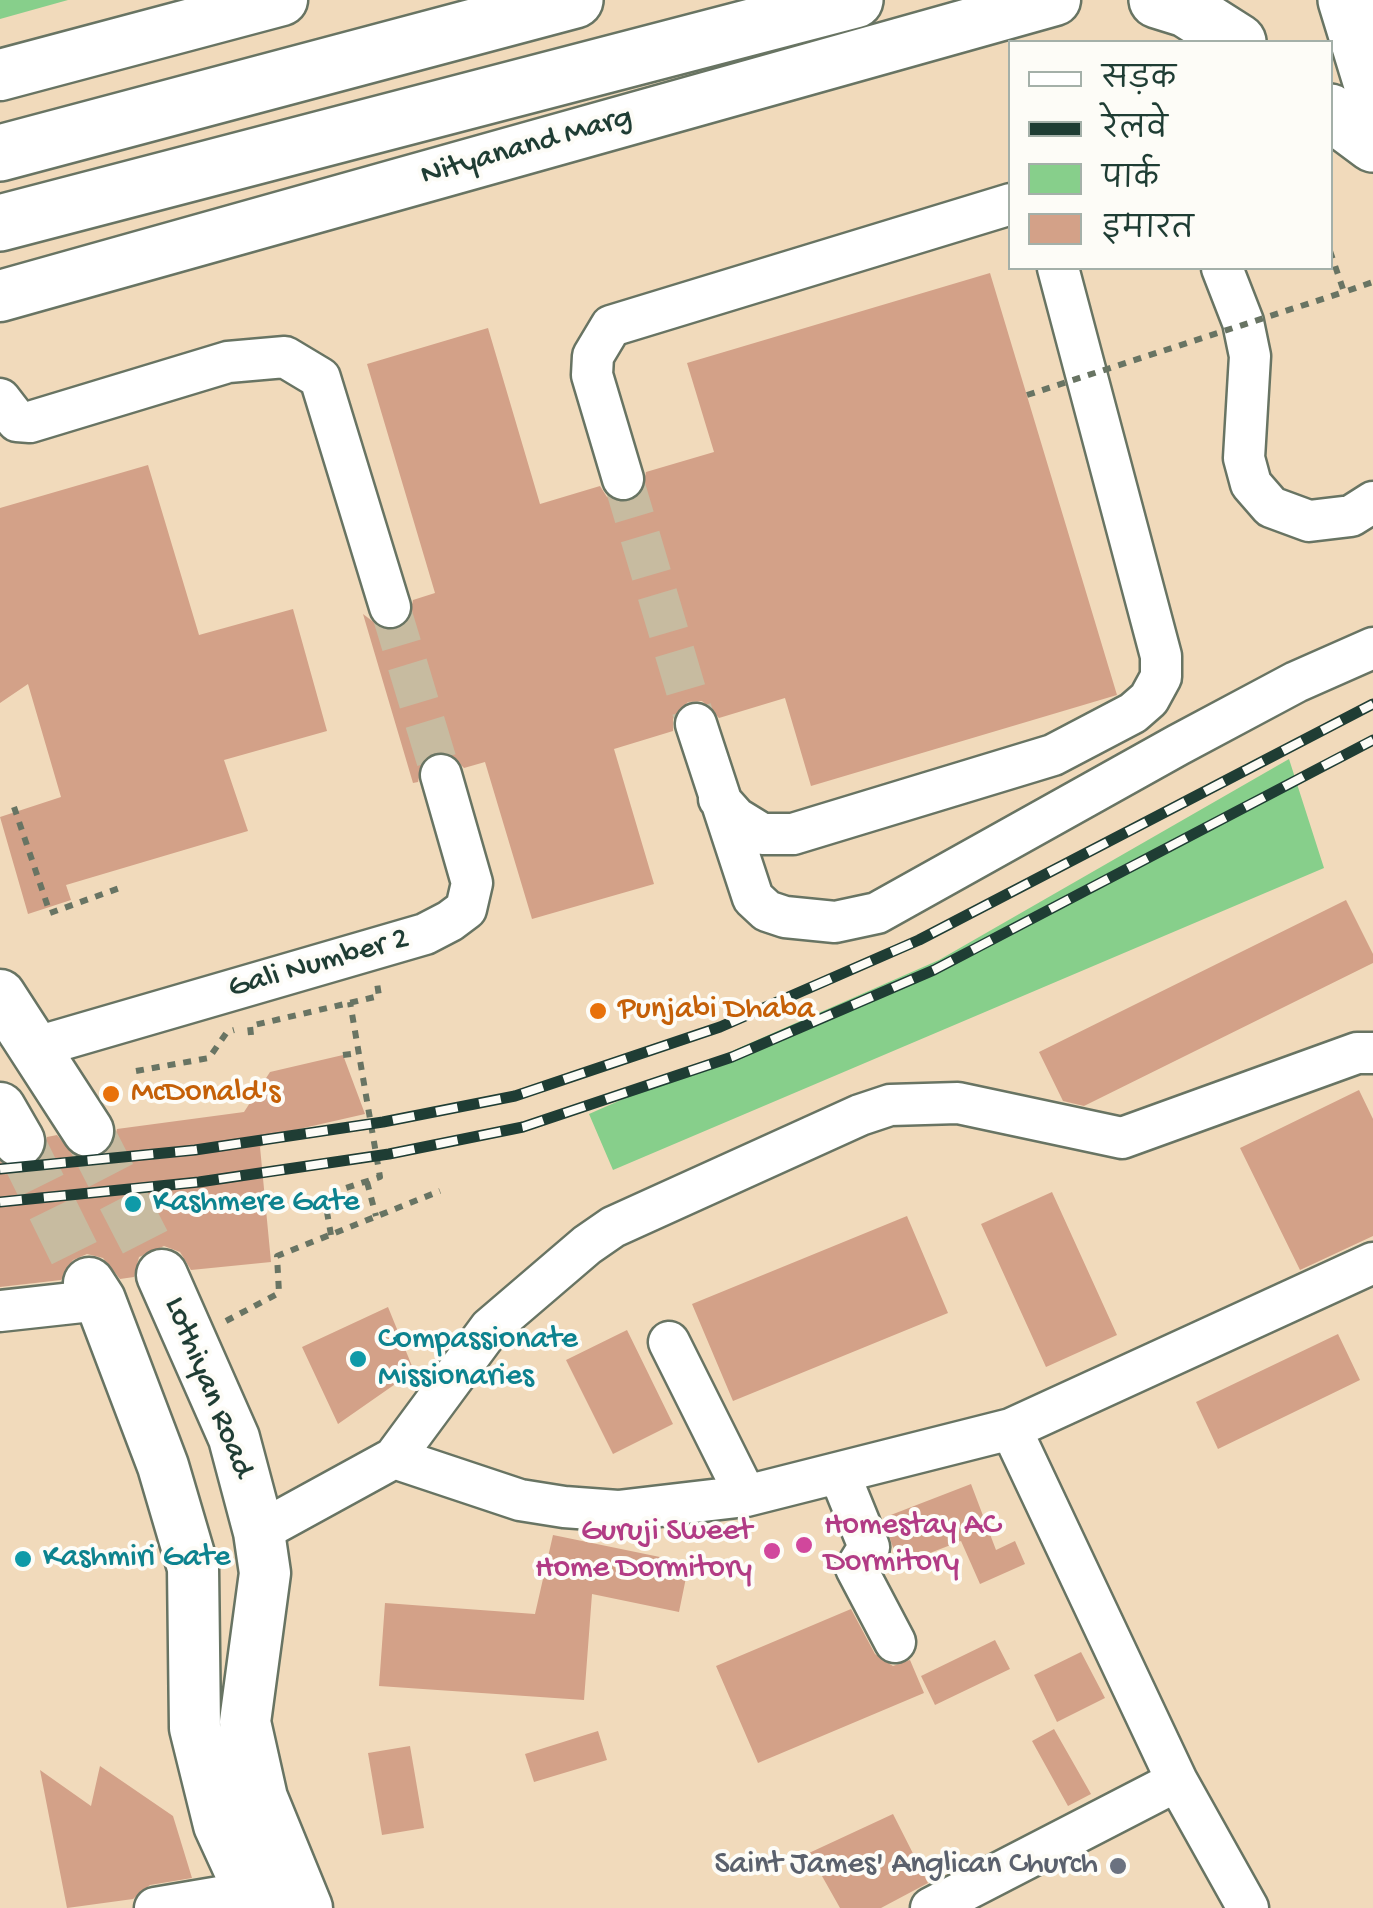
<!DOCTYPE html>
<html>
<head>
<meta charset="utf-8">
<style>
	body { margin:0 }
	#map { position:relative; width:1373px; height:1908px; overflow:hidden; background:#f1dabb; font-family:"Gochi Hand","Playpen Sans Deva",sans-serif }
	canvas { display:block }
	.legend { position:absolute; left:1008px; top:40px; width:325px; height:230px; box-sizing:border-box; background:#fdfcf7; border:2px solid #a4b0a9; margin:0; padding:12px 18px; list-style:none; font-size:30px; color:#1f3d34 }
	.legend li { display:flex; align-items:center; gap:20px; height:50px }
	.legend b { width:50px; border:2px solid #a4b0a9 }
</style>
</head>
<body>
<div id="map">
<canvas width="1373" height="1908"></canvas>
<ul class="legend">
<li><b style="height:12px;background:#fff"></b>सड़क</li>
<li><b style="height:12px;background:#1f3d34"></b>रेलवे</li>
<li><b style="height:28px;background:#87cf8b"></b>पार्क</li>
<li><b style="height:28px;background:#d3a188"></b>इमारत</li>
</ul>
</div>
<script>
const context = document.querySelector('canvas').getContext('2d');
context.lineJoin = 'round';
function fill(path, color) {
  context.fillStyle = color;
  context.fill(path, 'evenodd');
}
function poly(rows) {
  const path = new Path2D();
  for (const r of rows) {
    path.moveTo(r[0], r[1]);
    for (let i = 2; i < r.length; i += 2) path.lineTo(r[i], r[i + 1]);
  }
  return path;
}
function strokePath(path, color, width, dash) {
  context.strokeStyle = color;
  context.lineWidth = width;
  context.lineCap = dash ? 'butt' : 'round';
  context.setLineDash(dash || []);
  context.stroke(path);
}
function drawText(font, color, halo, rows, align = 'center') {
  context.font = font + ' "Gochi Hand",sans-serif';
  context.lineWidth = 8;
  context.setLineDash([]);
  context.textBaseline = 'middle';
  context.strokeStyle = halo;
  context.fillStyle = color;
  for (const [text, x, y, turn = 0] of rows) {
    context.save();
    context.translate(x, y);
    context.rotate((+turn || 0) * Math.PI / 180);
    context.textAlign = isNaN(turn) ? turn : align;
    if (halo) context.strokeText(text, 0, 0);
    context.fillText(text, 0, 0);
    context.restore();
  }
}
fill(poly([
	[0,0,68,0,0,19],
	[1289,759,1324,868,613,1170,589,1114,939,960]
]), '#87cf8b');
fill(poly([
	[990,273,1117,695,811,786,785,698,719,718,702,701,688,702,673,718,673,731,614,749,654,884,532,919,485,762,464,768,448,752,434,753,423,759,418,782,413,783,363,614,384,630,396,630,408,622,413,600,435,593,367,364,488,328,540,504,600,486,607,497,629,502,641,495,646,472,714,452,687,363],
	[148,465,199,635,293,609,327,731,224,760,248,831,66,885,71,900,28,914,0,817,61,797,28,684,0,703,0,508],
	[1346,900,1373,954,1373,963,1084,1106,1063,1101,1039,1052],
	[343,1055,365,1114,286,1132,260,1147,271,1262,191,1270,180,1252,164,1246,139,1257,134,1277,120,1279,103,1258,87,1254,73,1260,61,1280,0,1287,0,1161,18,1170,32,1166,44,1154,47,1137,57,1135,74,1156,90,1160,113,1145,117,1129,244,1112,270,1072],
	[1359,1090,1373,1119,1373,1236,1300,1270,1240,1148],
	[1052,1192,1117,1335,1046,1367,981,1224],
	[907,1216,948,1313,733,1401,692,1304],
	[388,1307,414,1371,338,1424,302,1347],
	[627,1330,673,1424,613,1454,566,1360],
	[1338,1334,1360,1380,1218,1449,1196,1402],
	[971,1484,996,1550,1015,1541,1025,1564,980,1584,961,1541,899,1565,883,1518],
	[553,1535,689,1563,679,1612,592,1594,584,1700,379,1686,385,1603,535,1614],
	[851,1609,875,1654,893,1666,910,1660,924,1693,758,1763,716,1666],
	[995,1640,1010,1669,935,1705,921,1676],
	[1081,1652,1105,1698,1057,1722,1034,1675],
	[1054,1729,1091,1794,1068,1806,1032,1741],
	[598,1731,607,1760,534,1782,525,1754],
	[410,1746,424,1828,382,1835,368,1753],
	[100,1766,173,1816,192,1878,150,1885,133,1899,67,1908,40,1770,91,1806],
	[893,1814,928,1883,881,1908,840,1908,809,1853]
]), '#d3a188');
strokePath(poly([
	[623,479,696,724],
	[390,607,441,775]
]), '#c7bba0', 40, [40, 20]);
strokePath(poly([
	[88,1131,162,1275],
	[19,1141,89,1283]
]), '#c7bba0', 50, [50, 25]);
const minor = poly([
	[1222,268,1243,322,1250,356,1244,458,1251,484,1271,507,1309,521,1351,516,1373,502],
	[0,399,17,421,30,422,228,362,285,357,320,378,390,607],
	[623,479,592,375,593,356,611,326,1011,204],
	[696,724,753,898,767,911,785,917,835,922,877,913,1178,745,1296,682,1373,648],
	[719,799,736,818,762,834,793,834,1053,755,1133,713,1149,699,1161,677,1161,656,1058,268],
	[33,1048,425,934,450,921,466,909,472,883,441,775],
	[0,1311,100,1300],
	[669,1342,746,1496],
	[1011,1429,1177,1781,1248,1908],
	[394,1458,520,1500,564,1507,618,1511,746,1496,1011,1429,1373,1263],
	[839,1473,869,1547,856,1568,895,1642],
	[259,1532,394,1458,490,1328,587,1245,613,1227,860,1115,890,1105,958,1103,1122,1138,1357,1053,1373,1053],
	[155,1908,249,1892],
	[931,1908,1177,1781]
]);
const major = poly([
	[0,75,282,0],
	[0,296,1055,0],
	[0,995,88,1131],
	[0,1108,19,1141],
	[162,1275,234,1438,259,1532,265,1573,245,1722,262,1798,307,1908],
	[89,1283,100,1300,163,1466,193,1568,195,1728,219,1825,257,1908]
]);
const highway = poly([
	[1157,0,1186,9,1238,42],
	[1346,0,1373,88],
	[1330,112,1373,144],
	[0,153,575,0],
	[0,223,855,0]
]);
strokePath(minor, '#687463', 45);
strokePath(major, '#687463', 55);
strokePath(highway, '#687463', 60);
strokePath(poly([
	[1330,251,1344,292,1373,282],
	[14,807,50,913,125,886],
	[251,1035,250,1026,379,996,377,983],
	[343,1055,358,1053],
	[136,1071,209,1058,227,1032,234,1030],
	[367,1182,376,1216],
	[331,1235,324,1195,380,1177,350,1002],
	[226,1321,279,1293,277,1256,440,1191]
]), '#687463', 6, [8, 8]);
strokePath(minor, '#fff', 40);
strokePath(major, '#fff', 50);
strokePath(highway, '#fff', 55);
const rail = poly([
	[0,1169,195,1150,383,1122,515,1096,720,1027,919,940,1373,704],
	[0,1202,199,1182,389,1154,523,1127,732,1057,934,970,1373,740]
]);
strokePath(rail, '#1f3d34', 11);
strokePath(rail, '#fdfcf7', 8, [22]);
strokePath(poly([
	[1027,395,1344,292]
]), '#687463', 6, [8, 8]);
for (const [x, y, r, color] of [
	[598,1011,10,"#e8710a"],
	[111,1094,10,"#e8710a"],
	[133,1204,10,"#0f9aa8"],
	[358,1359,10,"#0f9aa8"],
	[804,1545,10,"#d1479c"],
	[772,1551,10,"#d1479c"],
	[23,1559,10,"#0f9aa8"],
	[1118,1866,10,"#6b7280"]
]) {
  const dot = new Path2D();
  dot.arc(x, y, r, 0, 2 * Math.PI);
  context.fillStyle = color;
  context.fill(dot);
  strokePath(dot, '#fdfcf7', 4);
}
drawText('32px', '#1f3d34', '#fdfcf7', [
	["Nityanand Marg",527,148,-16],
	["Gali Number 2",319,965,-16],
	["Lothiyan Road",207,1388,68]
]);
drawText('32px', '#c56008', '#fdfcf7', [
	["Punjabi Dhaba",618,1011],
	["McDonald's",131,1094]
], 'left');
drawText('32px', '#0d838f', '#fdfcf7', [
	["Kashmere Gate",153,1204],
	["Compassionate",378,1341],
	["Missionaries",378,1378],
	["Kashmiri Gate",43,1559]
], 'left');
drawText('32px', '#b23c85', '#fdfcf7', [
	["Homestay AC",824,1527],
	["Dormitory",824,1564],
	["Guruji Sweet",752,1533,"right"],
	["Home Dormitory",752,1570,"right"]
], 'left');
drawText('32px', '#5b616d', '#fdfcf7', [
	["Saint James' Anglican Church",1098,1866]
], 'right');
</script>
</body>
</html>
